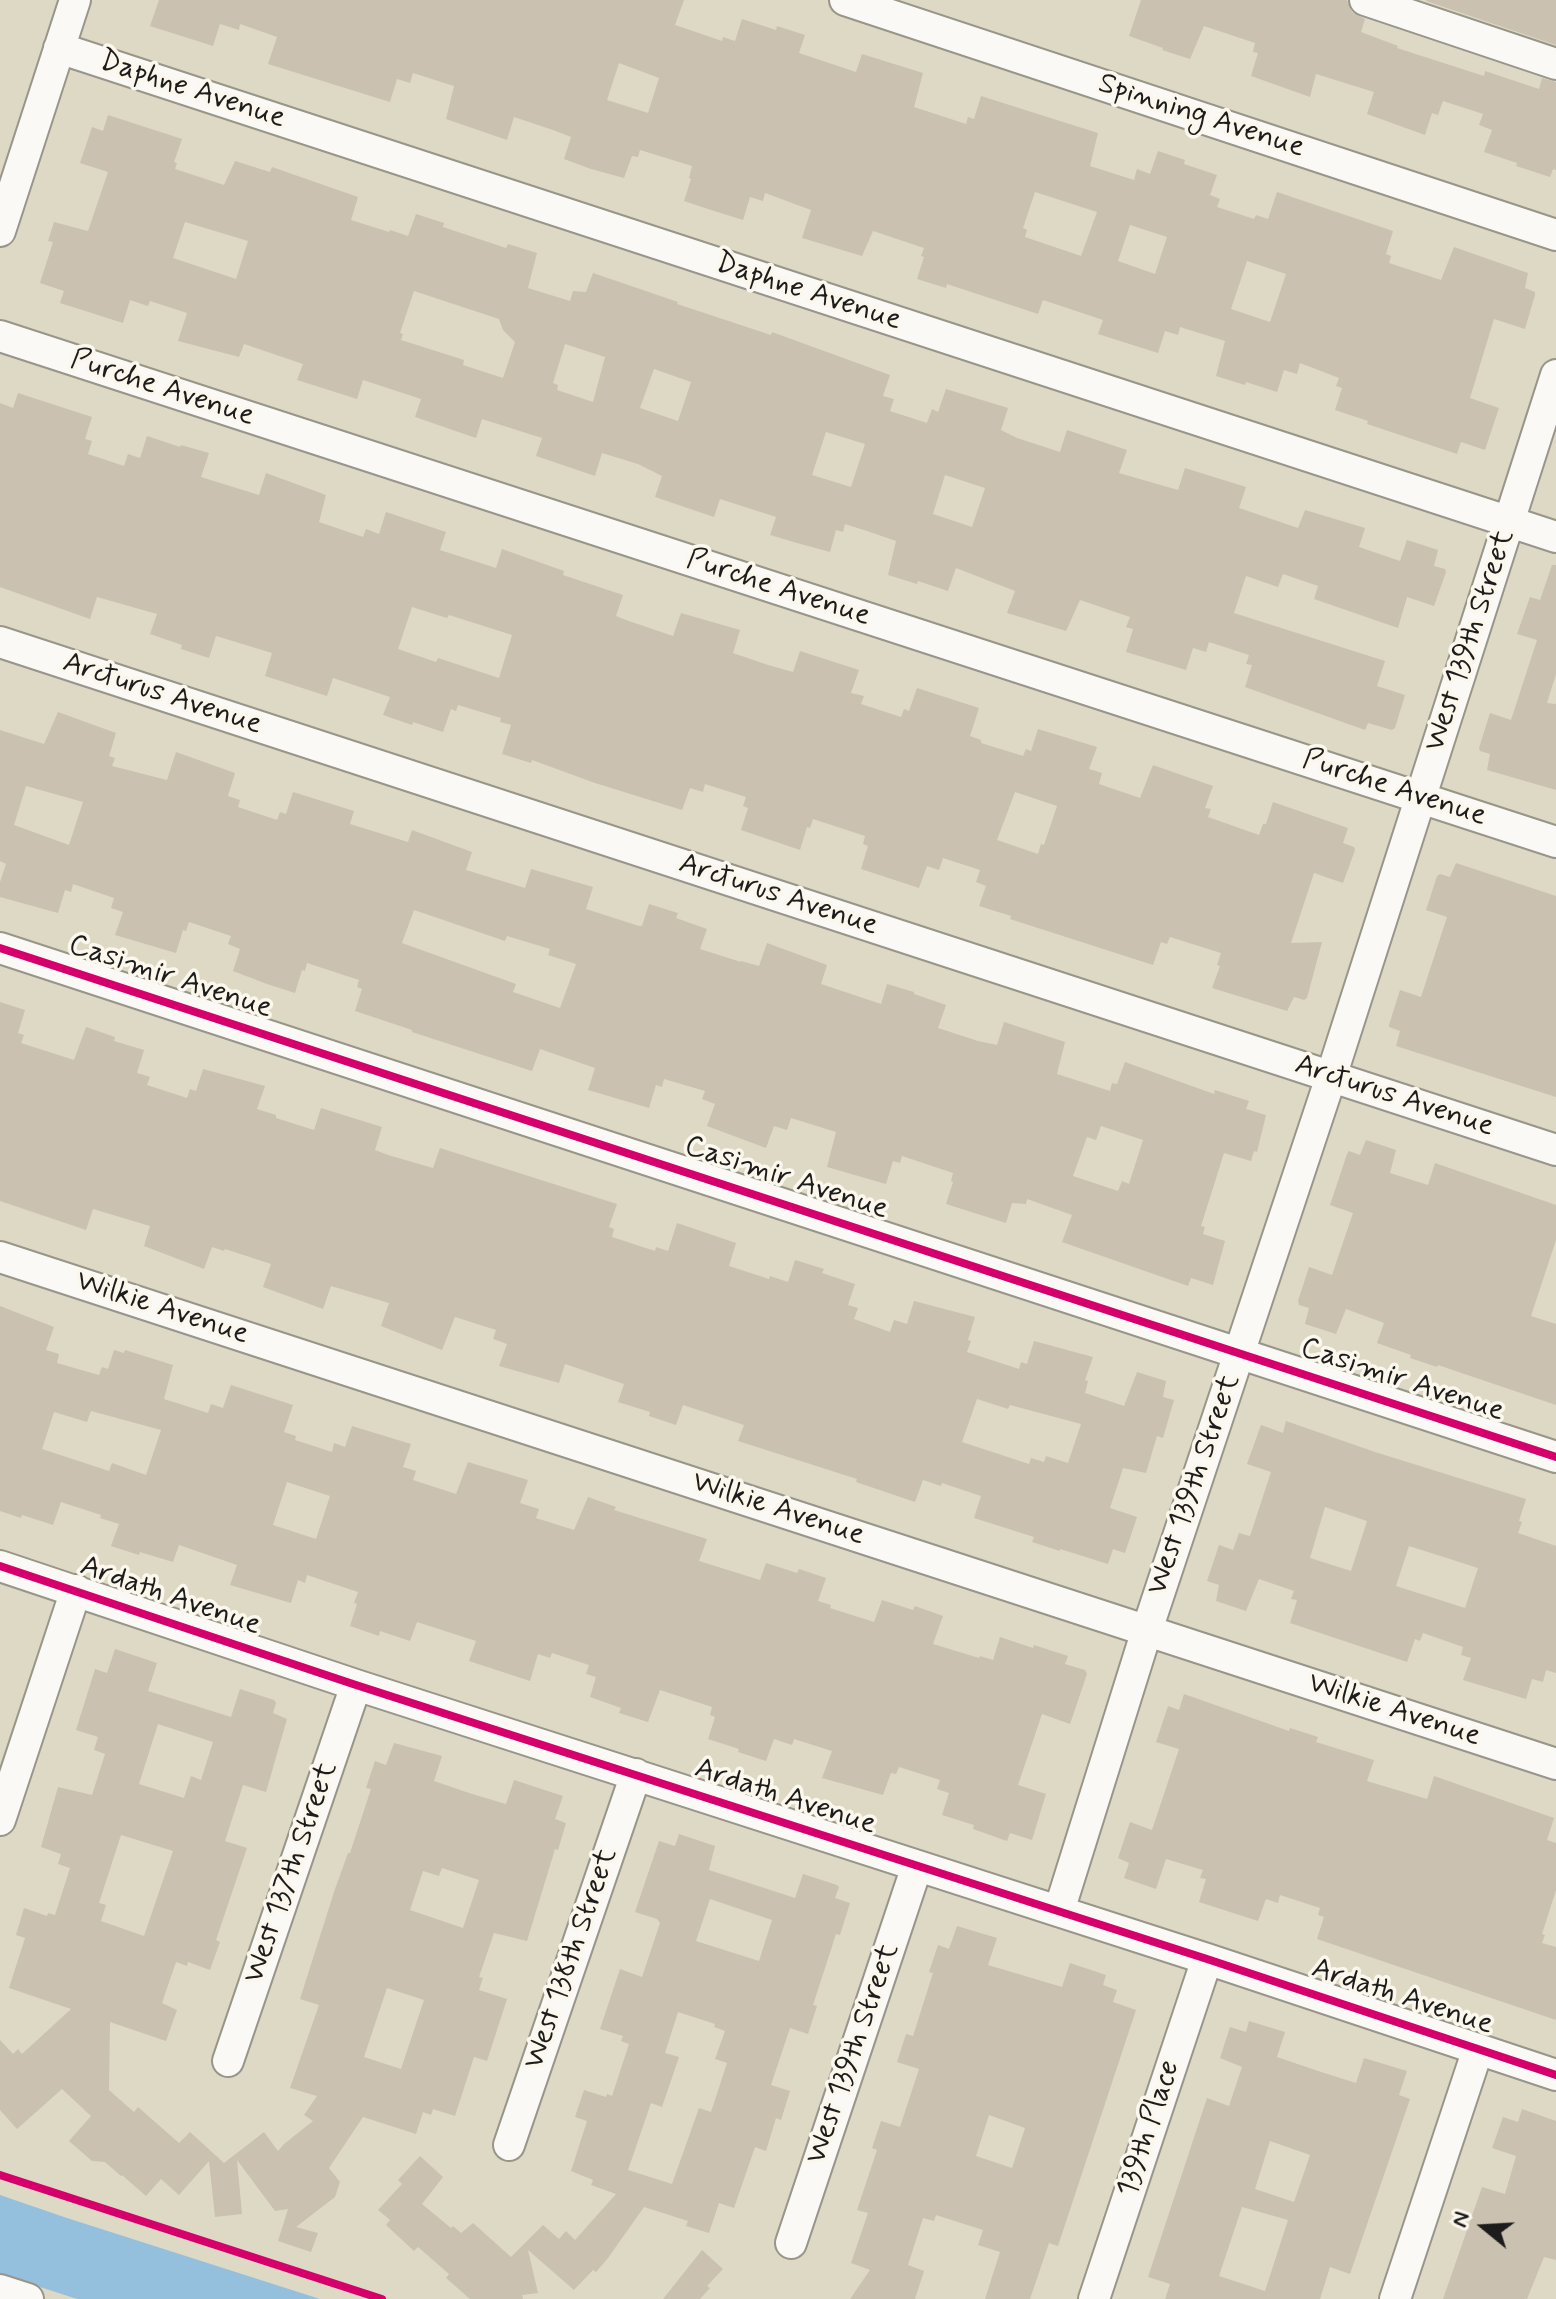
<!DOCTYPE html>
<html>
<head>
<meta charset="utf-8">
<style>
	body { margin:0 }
	#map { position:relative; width:1556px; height:2299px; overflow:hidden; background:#ded9c4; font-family:Mynerve,sans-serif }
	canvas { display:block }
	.north { position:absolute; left:1444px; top:2187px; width:80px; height:80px; -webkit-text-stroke:6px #fbf7ec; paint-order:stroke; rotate:288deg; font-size:22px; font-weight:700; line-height:32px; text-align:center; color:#1c1c1c }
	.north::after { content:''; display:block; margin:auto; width:28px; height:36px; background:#1c1c1c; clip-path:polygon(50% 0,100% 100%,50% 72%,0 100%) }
</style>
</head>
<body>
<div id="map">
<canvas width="1556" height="2299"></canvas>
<div class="north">N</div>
</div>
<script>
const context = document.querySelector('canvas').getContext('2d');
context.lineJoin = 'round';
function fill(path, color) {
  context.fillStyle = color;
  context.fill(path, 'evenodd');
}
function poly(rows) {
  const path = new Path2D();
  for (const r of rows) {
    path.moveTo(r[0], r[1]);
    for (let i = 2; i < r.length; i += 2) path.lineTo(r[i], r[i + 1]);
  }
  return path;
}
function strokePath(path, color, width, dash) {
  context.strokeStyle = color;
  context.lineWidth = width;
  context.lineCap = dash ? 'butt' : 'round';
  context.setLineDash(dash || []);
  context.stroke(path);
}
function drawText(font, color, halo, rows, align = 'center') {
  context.font = font + ' Mynerve,sans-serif';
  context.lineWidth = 7;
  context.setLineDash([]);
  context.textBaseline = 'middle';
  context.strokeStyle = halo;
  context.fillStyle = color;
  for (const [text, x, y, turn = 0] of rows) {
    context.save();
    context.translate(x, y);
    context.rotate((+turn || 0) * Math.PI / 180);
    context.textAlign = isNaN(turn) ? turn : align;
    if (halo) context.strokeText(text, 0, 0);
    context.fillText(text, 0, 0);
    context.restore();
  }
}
fill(poly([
	[0,2195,67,2218,320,2299,77,2299,0,2274]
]), '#94c0de');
fill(poly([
	[159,0,684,0,675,25,722,41,723,37,735,41,742,19,776,30,777,26,805,35,799,53,856,72,862,54,923,73,914,107,966,124,968,117,974,119,981,96,1098,133,1090,166,1134,180,1137,169,1150,174,1158,151,1185,160,1184,164,1217,175,1210,195,1220,199,1217,207,1254,219,1256,215,1268,219,1277,192,1393,231,1386,254,1391,256,1389,263,1441,280,1454,247,1528,273,1525,288,1535,292,1535,295,1525,329,1494,319,1470,398,1499,408,1485,450,1461,442,1457,454,1367,424,1368,421,1335,410,1342,388,1336,386,1339,378,1300,363,1297,374,1284,370,1277,392,1246,382,1245,385,1216,376,1225,341,1180,327,1178,335,1165,331,1158,353,1098,334,1103,320,1043,300,1038,314,947,284,946,288,917,279,924,257,921,256,924,248,873,231,862,256,802,238,811,210,765,193,763,201,750,197,743,220,711,210,684,201,691,179,689,178,692,166,640,150,638,157,632,156,624,178,591,169,564,159,571,137,553,130,514,117,507,140,446,119,454,86,413,73,410,83,397,79,390,102,268,64,277,37,240,24,239,30,220,24,213,46,150,26],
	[619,63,659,78,648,113,607,100],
	[1035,192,1097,212,1081,256,1025,237,1027,230,1023,228],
	[1130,225,1167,237,1155,274,1118,261],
	[1247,261,1286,274,1270,322,1231,309],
	[1141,0,1347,0,1352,12,1365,19,1361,32,1398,46,1397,48,1484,76,1485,71,1539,89,1542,78,1556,82,1556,170,1553,169,1550,177,1516,166,1517,163,1484,152,1492,130,1479,125,1483,114,1443,101,1438,115,1432,113,1425,135,1367,114,1374,92,1316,74,1310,97,1251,76,1258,53,1253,52,1255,43,1204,26,1190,59,1162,50,1163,48,1129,36],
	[1426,0,1556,0,1556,45,1426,1],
	[108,115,182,139,174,162,177,163,175,169,224,185,235,161,270,172,272,167,358,197,351,220,389,232,390,230,408,236,416,214,444,223,443,227,506,248,508,244,537,253,528,288,570,301,573,291,586,292,593,273,678,302,677,304,771,335,772,332,890,375,883,396,894,399,890,411,927,423,932,409,938,412,946,389,1008,408,1001,430,1017,438,1060,452,1067,430,1127,450,1119,473,1178,490,1185,468,1246,487,1239,508,1298,528,1305,510,1365,528,1359,547,1400,561,1407,540,1438,550,1434,566,1445,569,1446,572,1434,606,1407,597,1398,628,1314,599,1318,586,1283,574,1278,587,1246,576,1234,613,1385,661,1377,686,1405,695,1395,728,1392,730,1368,723,1365,730,1245,687,1252,665,1246,664,1249,655,1209,642,1206,652,1193,648,1186,670,1126,652,1133,629,1126,627,1130,617,1080,600,1066,631,1007,613,1015,591,956,568,948,591,918,581,917,584,888,575,896,541,867,531,845,524,843,532,836,530,830,552,797,543,770,535,776,517,720,499,714,517,655,497,662,476,638,464,602,453,595,476,536,456,542,438,482,419,476,438,415,417,421,399,363,380,357,399,297,380,303,364,244,344,239,357,178,341,187,313,150,301,148,306,130,300,123,323,60,303,64,291,40,283,53,242,48,241,54,222,88,231,108,172,80,163,92,127,103,131],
	[185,222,248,241,236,279,173,258],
	[414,291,499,319,503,330,515,342,503,378,463,365,464,360,401,340,403,334,400,333],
	[565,344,605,357,593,402,557,390,558,385,553,383],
	[654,369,691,382,678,421,640,408],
	[826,432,865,444,851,487,812,475],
	[945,475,985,488,972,527,933,514],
	[18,393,92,417,85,439,92,441,88,454,124,466,128,454,140,458,147,436,180,447,181,445,209,453,201,477,259,495,266,473,326,495,319,522,363,537,366,529,379,534,386,512,446,532,440,550,496,568,502,549,564,571,563,575,623,595,616,616,626,620,673,636,681,613,740,630,733,653,768,665,793,672,800,651,859,670,851,693,864,696,861,704,901,717,904,709,909,711,917,688,979,708,970,736,981,740,981,743,1023,756,1026,749,1031,751,1038,729,1097,747,1089,769,1102,773,1099,784,1140,798,1153,765,1213,786,1205,808,1211,809,1208,817,1259,835,1263,824,1266,824,1273,802,1348,828,1343,843,1354,847,1355,850,1343,883,1314,873,1291,943,1322,942,1307,998,1304,1000,1294,997,1287,1011,1212,988,1220,966,1217,965,1221,953,1170,937,1167,944,1161,942,1153,965,1010,919,1011,916,979,906,986,886,976,882,980,870,943,858,939,870,927,866,919,888,861,869,868,846,863,844,865,836,813,819,810,828,807,827,800,850,741,830,748,808,743,806,746,797,705,784,703,792,690,788,682,810,595,783,532,760,531,763,502,754,511,725,500,722,501,718,458,705,456,711,451,709,443,732,413,722,412,725,383,715,390,697,333,678,327,696,265,676,272,653,216,636,209,658,181,649,182,645,150,634,157,614,97,597,90,619,0,587,0,403,13,408],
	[412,607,447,618,449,615,512,635,499,678,438,658,436,662,398,649],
	[1015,792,1057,806,1044,845,1041,844,1038,854,997,840],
	[1552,565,1556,565,1556,674,1547,703,1556,704,1556,790,1487,770,1490,754,1480,751,1479,748,1490,713,1511,720,1537,640,1517,634,1530,597,1540,600],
	[58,712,116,733,109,756,115,758,112,766,167,780,176,752,235,773,228,796,240,800,238,807,277,820,280,812,286,814,293,792,354,811,350,824,408,842,412,830,472,852,466,870,525,888,531,869,593,887,586,909,639,926,642,926,649,904,678,913,676,918,707,929,700,949,741,962,741,961,759,966,767,943,827,965,821,984,881,1004,887,984,914,992,914,994,946,1005,938,1028,978,1041,997,1045,1004,1022,1065,1042,1057,1074,1110,1091,1112,1083,1117,1084,1125,1062,1214,1094,1215,1090,1249,1101,1246,1109,1266,1115,1257,1152,1254,1151,1251,1161,1224,1153,1201,1226,1205,1227,1203,1234,1225,1241,1213,1285,1191,1278,1188,1286,1062,1242,1072,1215,1027,1199,1026,1204,1012,1203,1006,1223,946,1204,953,1182,951,1181,953,1173,902,1156,900,1163,893,1161,886,1184,827,1167,836,1132,791,1118,787,1130,774,1126,766,1148,707,1126,715,1104,702,1099,705,1091,664,1079,662,1087,656,1085,649,1108,588,1090,595,1068,540,1049,532,1071,412,1032,412,1030,355,1011,362,989,357,987,359,980,307,963,305,971,302,970,295,993,267,984,233,971,240,949,228,944,231,936,189,922,186,931,183,930,176,953,115,935,123,912,111,908,114,898,73,884,71,892,65,890,58,913,0,897,0,882,6,864,0,861,0,730,44,744],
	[26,786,83,802,69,845,14,825],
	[414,910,505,941,507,936,550,949,548,955,576,964,560,1008,513,992,516,984,402,943],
	[1101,1126,1143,1140,1129,1184,1122,1181,1118,1191,1073,1176,1087,1137,1096,1140],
	[1456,863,1556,896,1556,1097,1396,1046,1400,1031,1389,1027,1389,1025,1400,990,1421,997,1447,917,1426,910,1437,876,1440,874,1450,877],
	[0,1002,25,1010,18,1033,24,1035,21,1043,74,1060,86,1027,115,1037,114,1041,144,1050,137,1073,150,1077,147,1085,187,1098,190,1089,196,1091,203,1069,265,1086,257,1109,276,1115,276,1118,314,1130,321,1108,382,1127,375,1150,388,1155,433,1168,440,1148,617,1204,609,1227,614,1229,612,1237,655,1251,656,1247,668,1251,677,1223,736,1243,729,1266,769,1279,770,1276,788,1282,795,1260,824,1269,822,1273,855,1284,848,1305,858,1308,854,1319,890,1332,894,1320,907,1324,914,1301,975,1317,968,1340,971,1341,967,1352,1019,1369,1021,1362,1027,1364,1034,1341,1093,1357,1085,1380,1088,1381,1085,1393,1124,1406,1137,1372,1166,1381,1163,1397,1174,1400,1163,1438,1157,1436,1146,1473,1123,1468,1110,1508,1137,1517,1125,1553,1113,1549,1108,1564,1060,1549,1060,1551,1032,1542,1034,1537,974,1518,981,1496,942,1483,941,1486,923,1480,915,1502,856,1482,857,1479,738,1441,744,1425,683,1405,676,1425,649,1416,650,1412,618,1402,624,1384,565,1364,559,1383,499,1366,507,1344,493,1339,496,1330,455,1317,442,1350,381,1326,389,1303,331,1286,323,1309,263,1287,271,1264,225,1249,224,1251,212,1247,204,1269,144,1246,150,1226,93,1209,86,1230,0,1201],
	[977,1399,1008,1409,1010,1405,1081,1424,1068,1463,1046,1456,1044,1462,1031,1458,1029,1464,962,1442],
	[1366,1140,1396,1150,1390,1173,1428,1185,1435,1163,1556,1205,1556,1240,1531,1316,1556,1324,1556,1405,1438,1365,1437,1367,1410,1358,1411,1355,1377,1343,1384,1323,1346,1309,1336,1334,1305,1324,1309,1308,1299,1305,1298,1301,1309,1267,1332,1275,1353,1213,1330,1205,1347,1154,1349,1151,1360,1155],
	[0,1306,54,1327,46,1350,59,1354,57,1363,99,1375,102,1367,108,1369,114,1350,124,1353,125,1350,173,1365,164,1399,208,1413,211,1404,223,1408,231,1385,293,1405,284,1432,296,1436,295,1440,332,1452,334,1443,345,1447,352,1426,411,1444,403,1467,416,1471,413,1480,456,1494,468,1462,528,1480,520,1503,539,1509,536,1518,574,1530,588,1497,616,1507,614,1510,707,1539,699,1561,760,1580,766,1563,797,1573,799,1569,826,1578,818,1601,831,1605,830,1608,874,1622,882,1600,913,1610,915,1606,943,1616,933,1644,979,1658,980,1656,993,1660,1000,1637,1033,1648,1034,1645,1068,1656,1065,1664,1085,1670,1087,1674,1070,1724,1042,1714,1018,1785,1046,1794,1032,1840,1010,1833,1007,1841,973,1829,974,1825,942,1815,949,1793,937,1789,940,1780,899,1767,896,1774,891,1773,883,1795,822,1778,832,1751,794,1739,792,1745,774,1739,766,1761,738,1752,739,1749,708,1739,715,1717,710,1715,712,1707,660,1690,648,1722,619,1713,621,1708,590,1697,596,1677,586,1674,589,1665,552,1653,550,1658,538,1654,530,1681,469,1661,476,1641,417,1622,410,1641,380,1631,379,1636,350,1626,357,1604,354,1603,358,1592,307,1575,305,1583,298,1580,291,1603,230,1585,237,1565,179,1545,173,1562,140,1552,139,1555,111,1546,119,1524,100,1518,101,1515,61,1502,53,1525,22,1515,21,1518,0,1511],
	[91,1411,161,1430,146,1475,112,1463,109,1471,42,1449,54,1412,87,1422],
	[287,1482,330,1496,316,1539,273,1525],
	[1286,1421,1375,1452,1526,1499,1519,1521,1522,1522,1518,1533,1556,1546,1556,1673,1546,1670,1543,1682,1532,1679,1526,1699,1463,1680,1471,1658,1461,1655,1463,1647,1423,1633,1420,1641,1415,1639,1407,1662,1290,1623,1297,1600,1291,1599,1294,1591,1259,1579,1246,1611,1216,1601,1219,1585,1207,1581,1219,1545,1233,1550,1239,1533,1250,1536,1271,1472,1247,1464,1261,1425,1283,1433],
	[1325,1507,1367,1521,1351,1571,1310,1558],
	[1409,1546,1478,1568,1465,1608,1396,1586],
	[115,1649,157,1663,148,1691,231,1717,240,1689,274,1700,276,1703,273,1713,287,1719,266,1792,243,1785,225,1841,247,1848,216,1940,220,1942,210,1970,188,1962,187,1966,176,1962,162,2003,177,2010,166,2041,110,2022,109,2090,134,2112,138,2107,179,2143,190,2132,224,2163,264,2132,278,2151,284,2144,313,2121,304,2115,317,2096,290,2088,319,2005,300,1999,335,1889,348,1853,350,1853,371,1789,366,1788,375,1761,386,1765,394,1743,442,1756,434,1781,472,1794,506,1804,514,1780,563,1796,555,1819,566,1823,558,1850,555,1849,527,1941,494,1933,479,1977,483,1978,479,1990,507,1999,487,2061,474,2057,455,2116,433,2109,431,2115,423,2112,416,2134,363,2117,329,2168,340,2182,335,2197,296,2227,318,2233,311,2252,278,2241,288,2209,275,2211,237,2160,242,2214,215,2217,209,2161,179,2195,161,2179,146,2196,122,2175,121,2176,105,2162,92,2161,69,2141,91,2116,62,2089,17,2129,0,2110,0,2040,13,2054,18,2049,22,2054,71,2009,9,1988,25,1938,16,1935,24,1908,47,1916,48,1913,55,1915,70,1868,58,1864,61,1854,41,1847,58,1787,92,1795,105,1754,94,1750,98,1737,76,1730,95,1669,107,1673],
	[158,1724,213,1742,201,1780,191,1776,184,1798,139,1784],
	[121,1835,173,1851,144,1936,101,1921,106,1905,99,1903],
	[442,1868,479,1880,463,1928,410,1910,423,1871,439,1876],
	[387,1988,424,2000,401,2069,364,2057],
	[1184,1694,1289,1731,1290,1728,1318,1737,1316,1742,1374,1760,1367,1781,1427,1799,1434,1776,1554,1818,1547,1840,1556,1843,1556,1890,1542,1934,1545,1935,1542,1943,1556,1947,1556,2020,1317,1939,1324,1917,1318,1915,1320,1908,1280,1895,1278,1903,1266,1899,1258,1921,1199,1902,1206,1879,1200,1878,1203,1870,1166,1859,1156,1889,1124,1878,1129,1863,1118,1858,1130,1822,1152,1830,1179,1749,1156,1742,1168,1706,1179,1710],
	[679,1834,715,1846,709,1870,795,1898,803,1874,837,1885,839,1887,835,1898,850,1903,840,1935,836,1934,813,2005,817,2006,808,2034,790,2028,771,2085,790,2091,781,2120,776,2118,766,2151,755,2147,734,2208,719,2203,709,2233,686,2226,688,2221,644,2207,608,2258,596,2272,593,2270,574,2290,528,2250,538,2293,522,2295,523,2299,470,2299,446,2278,449,2274,418,2247,414,2251,386,2225,390,2220,378,2210,402,2184,398,2180,420,2156,443,2177,422,2204,451,2228,453,2226,461,2233,473,2223,511,2257,543,2225,559,2239,566,2231,575,2240,616,2194,591,2185,593,2180,571,2171,587,2121,575,2117,584,2090,606,2097,607,2094,612,2096,629,2044,621,2041,623,2036,600,2029,620,1969,642,1977,660,1923,657,1919,635,1912,659,1841,675,1846],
	[710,1899,772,1920,759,1961,696,1941],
	[678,2012,715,2024,714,2027,725,2031,715,2059,727,2063,711,2112,699,2108,672,2184,628,2170,651,2103,662,2107,679,2057,665,2053],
	[957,1926,997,1938,988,1965,1062,1987,1070,1963,1106,1975,1103,1985,1117,1990,1113,2002,1136,2010,1058,2246,1049,2243,1030,2299,985,2299,1000,2252,978,2245,983,2230,936,2215,934,2221,923,2218,908,2265,924,2271,915,2299,850,2299,870,2270,851,2263,868,2213,857,2210,877,2150,872,2148,881,2121,900,2127,919,2069,897,2062,906,2034,913,2036,933,1973,929,1972,938,1945,949,1949],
	[989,2115,1025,2128,1012,2168,976,2156],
	[1249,2021,1285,2032,1277,2057,1318,2071,1356,2083,1364,2058,1407,2071,1399,2095,1410,2099,1350,2274,1330,2267,1320,2299,1165,2299,1170,2284,1148,2277,1207,2098,1229,2106,1242,2067,1220,2058,1230,2027,1246,2032],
	[1270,2141,1310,2155,1294,2202,1255,2189],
	[1242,2207,1288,2220,1265,2291,1219,2276],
	[1522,2109,1556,2121,1556,2260,1544,2257,1527,2299,1443,2299,1482,2187,1505,2194,1516,2156,1492,2148,1503,2117,1518,2122],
	[702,2250,723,2269,707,2286,710,2288,700,2299,663,2299]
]), '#cac1b0');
const minor = poly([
	[845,0,1556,235],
	[1365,0,1556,64],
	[59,48,1556,537],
	[0,231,75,0],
	[0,336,1556,842],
	[0,642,1556,1150],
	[0,948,1556,1457],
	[0,1257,1556,1764],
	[0,1566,356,1685,1207,1959,1556,2075],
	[0,1820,76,1590],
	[1059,1911,1147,1630,1331,1077,1556,375],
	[228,2061,356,1685],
	[509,2145,636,1774],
	[791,2243,917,1866],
	[0,2290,28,2299],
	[1094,2299,1207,1959],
	[1395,2299,1478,2049]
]);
strokePath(minor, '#989589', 34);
strokePath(minor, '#faf9f6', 30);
strokePath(poly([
	[0,948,1556,1457],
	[0,1566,356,1685,1207,1959,1556,2075],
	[0,2175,382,2299]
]), '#d6006c', 8);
drawText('30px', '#1c1c1c', '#fbf7ec', [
	["Daphne Avenue",192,91,18],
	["Spinning Avenue",1201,117,18],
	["Daphne Avenue",808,293,18],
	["Purche Avenue",162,389,18],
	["Purche Avenue",778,589,18],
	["West 139th Street",1471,641,-72],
	["Arcturus Avenue",162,695,18],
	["Purche Avenue",1394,789,18],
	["Arcturus Avenue",778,896,18],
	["Casimir Avenue",170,978,18],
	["Arcturus Avenue",1394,1097,18],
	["Casimir Avenue",786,1179,18],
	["Wilkie Avenue",162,1309,18],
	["Casimir Avenue",1402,1381,18],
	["West 139th Street",1195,1485,-71],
	["Wilkie Avenue",778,1510,18],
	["Ardath Avenue",170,1597,19],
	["Wilkie Avenue",1394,1711,18],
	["Ardath Avenue",785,1798,18],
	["West 137th Street",292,1873,-71],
	["West 138th Street",572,1959,-71],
	["Ardath Avenue",1402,1998,18],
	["West 139th Street",854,2054,-71],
	["139th Place",1150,2129,-72]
]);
</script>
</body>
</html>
